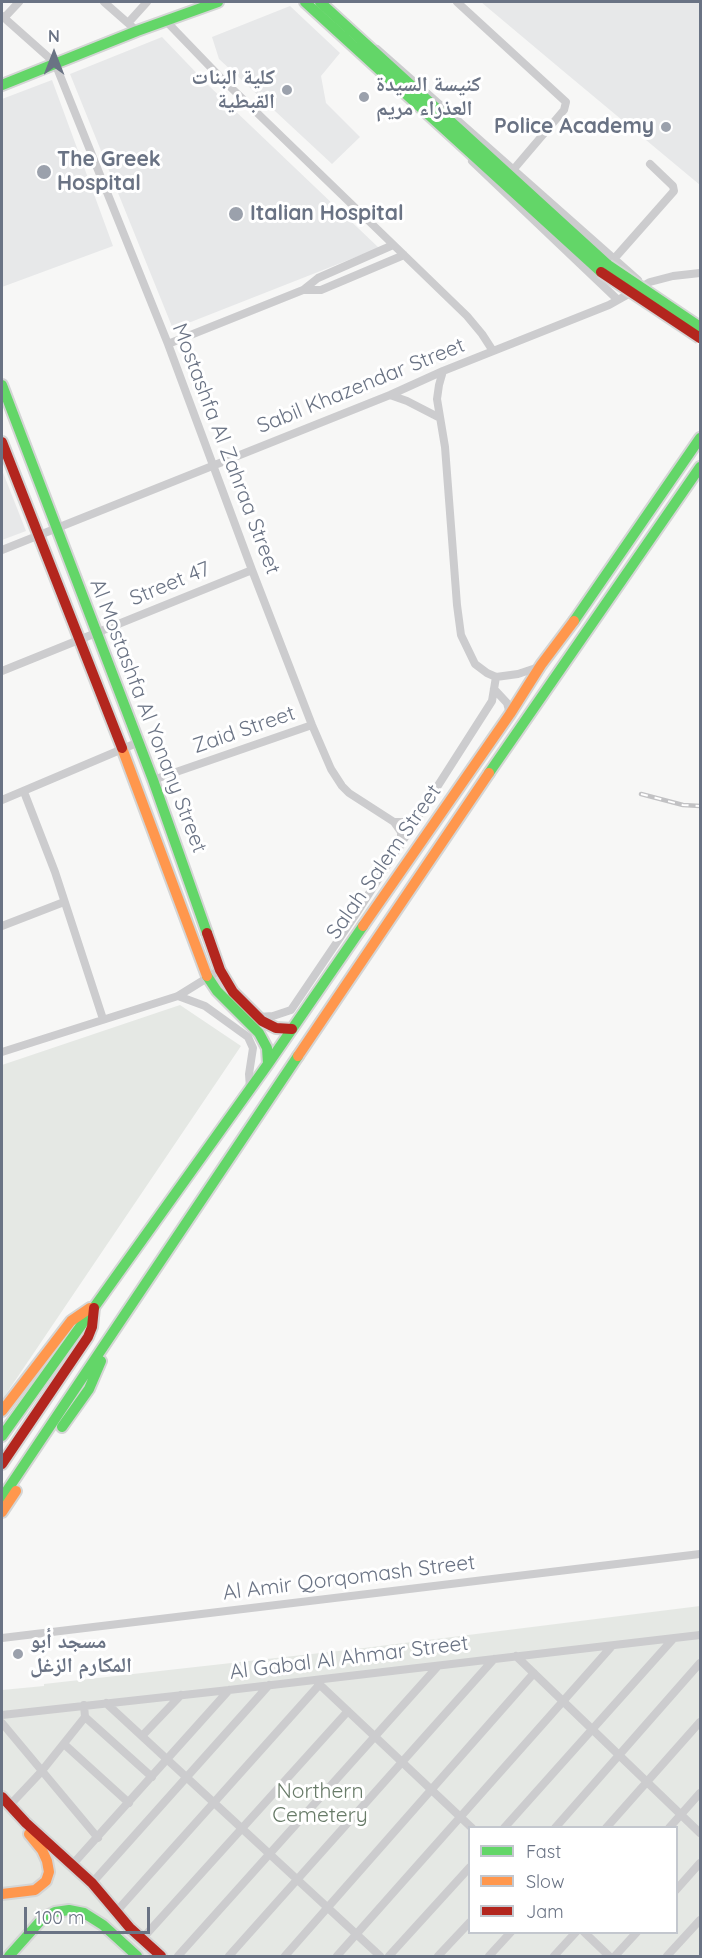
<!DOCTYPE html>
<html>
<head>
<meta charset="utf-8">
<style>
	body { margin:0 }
	#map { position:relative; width:702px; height:1958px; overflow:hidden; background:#f7f7f6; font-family:Quicksand,sans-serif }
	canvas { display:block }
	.frame { position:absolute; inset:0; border:3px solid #6a7384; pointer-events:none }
	.legend { position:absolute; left:468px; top:1826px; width:210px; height:108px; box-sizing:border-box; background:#fff; border:2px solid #c3c7ce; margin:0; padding:8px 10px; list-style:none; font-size:18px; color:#6a7384 }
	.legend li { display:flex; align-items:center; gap:12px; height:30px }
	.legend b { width:30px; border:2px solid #c3c7ce }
	.north { position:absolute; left:24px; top:24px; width:60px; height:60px; -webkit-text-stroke:4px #fff; paint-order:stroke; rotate:0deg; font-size:16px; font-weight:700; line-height:24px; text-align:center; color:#6a7384 }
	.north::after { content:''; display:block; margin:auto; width:21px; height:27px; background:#6a7384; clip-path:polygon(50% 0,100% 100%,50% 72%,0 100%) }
	.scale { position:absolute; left:24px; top:1907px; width:126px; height:27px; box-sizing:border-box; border:3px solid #6a7384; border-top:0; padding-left:8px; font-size:18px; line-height:21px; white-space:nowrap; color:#6a7384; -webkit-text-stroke:4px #fff; paint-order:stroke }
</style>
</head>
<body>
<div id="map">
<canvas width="702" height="1958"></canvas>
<div class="frame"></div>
<ul class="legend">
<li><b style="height:8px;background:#63d668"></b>Fast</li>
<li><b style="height:8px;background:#ff974d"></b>Slow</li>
<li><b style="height:8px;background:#b3261e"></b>Jam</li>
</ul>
<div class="north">N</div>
<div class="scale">100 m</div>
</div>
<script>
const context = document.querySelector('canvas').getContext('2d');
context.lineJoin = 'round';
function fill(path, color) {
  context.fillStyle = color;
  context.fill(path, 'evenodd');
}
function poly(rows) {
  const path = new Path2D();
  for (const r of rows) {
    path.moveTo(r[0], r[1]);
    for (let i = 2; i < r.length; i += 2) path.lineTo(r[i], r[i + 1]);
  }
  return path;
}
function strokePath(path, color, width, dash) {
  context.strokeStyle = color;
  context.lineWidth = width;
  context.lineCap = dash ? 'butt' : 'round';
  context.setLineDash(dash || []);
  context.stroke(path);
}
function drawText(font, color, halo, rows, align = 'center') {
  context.font = font + ' Quicksand,"Noto Naskh Arabic",sans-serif';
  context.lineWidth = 6;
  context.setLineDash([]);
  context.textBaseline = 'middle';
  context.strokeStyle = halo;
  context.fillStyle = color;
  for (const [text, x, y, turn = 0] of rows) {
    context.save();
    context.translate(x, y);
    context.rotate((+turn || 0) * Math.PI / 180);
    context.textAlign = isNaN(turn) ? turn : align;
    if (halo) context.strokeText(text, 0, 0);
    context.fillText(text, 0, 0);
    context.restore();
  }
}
fill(poly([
	[481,2,700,2,700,185,562,70],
	[290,6,340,53,321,76,326,103,360,137,332,164,219,59,212,37],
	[162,37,208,85,379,248,173,329,70,74],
	[52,80,113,246,2,287,2,99],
	[2,470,26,531,2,540]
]), '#e7e8e9');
fill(poly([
	[180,1005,241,1046,2,1400,2,1065],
	[700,1606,700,1956,2,1956,2,1690,44,1686,44,1684,356,1649],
	[470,1828,676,1828,676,1932,470,1932]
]), '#e5e8e4');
const fast = poly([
	[305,2,601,272],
	[320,2,608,265],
	[2,85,137,31,218,2],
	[2,385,153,780,207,933],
	[574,621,700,438],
	[489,773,700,467],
	[207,976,217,991,259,1033,267,1048,268,1064],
	[62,1427,89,1389,101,1361],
	[2,1436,268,1064,363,926],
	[2,1498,298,1056],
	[9,1956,43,1918,55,1912,69,1910,84,1913,103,1925,137,1956]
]);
const slow = poly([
	[122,748,207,976],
	[363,926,510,714,541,665,574,621],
	[298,1056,489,773],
	[2,1411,71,1321,90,1308],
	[2,1512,16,1491],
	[2,1894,35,1890,46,1881,49,1872,47,1861,42,1850,29,1834]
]);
const jam = poly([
	[2,442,122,748],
	[207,933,220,970,233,992,262,1021,276,1028,292,1029],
	[2,1464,88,1337,92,1327,94,1308],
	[2,1797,26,1823,92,1883,130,1928,161,1956]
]);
strokePath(fast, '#d4d5d5', 14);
strokePath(slow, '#d4d5d5', 14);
strokePath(jam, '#d4d5d5', 14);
strokePath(poly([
	[104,2,137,31],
	[457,2,566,102,564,110,513,170],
	[2,16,55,63,168,344,252,570,312,725,331,769,342,786,349,793,394,822,401,832,401,845],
	[4,18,19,2],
	[166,21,219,76,467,316,482,334,493,351],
	[128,23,147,2],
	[377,49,638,280],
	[472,161,618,300],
	[613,260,674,191,673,186,650,164],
	[303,290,321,290,404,255],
	[168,344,303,290,318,278,393,245],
	[443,371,439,385,437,399,445,447,457,605,461,635,475,664,487,673,496,677,518,674,539,667],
	[390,395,407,401,440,418],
	[2,550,390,395,443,371,609,305,650,282,673,276,700,273],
	[2,671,252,570],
	[494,689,507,703,510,714],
	[153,780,312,725],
	[24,792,55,872,103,1019],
	[2,800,139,742],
	[394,822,406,822,418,815],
	[2,926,64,902],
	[178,996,205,1006,248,1037,253,1048,249,1074,250,1088],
	[258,1017,273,1016,291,1010,356,914,492,701,496,677],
	[2,1052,178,996,220,970],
	[2,1638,700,1554],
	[516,1656,700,1833],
	[318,1683,472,1828],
	[106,1703,380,1956],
	[2,1715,229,1690,700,1635],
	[85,1717,152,1777],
	[2,1723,98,1838],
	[142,1736,181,1695],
	[64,1744,129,1803],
	[9,1806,41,1772,85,1717,84,1705],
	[504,1828,673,1639],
	[555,1828,700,1663],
	[606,1828,700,1722],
	[669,1828,700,1793],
	[72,1865,229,1690],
	[92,1883,269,1685],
	[676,1890,700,1863],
	[116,1912,320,1684],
	[584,1932,609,1956],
	[142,1939,348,1711],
	[178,1956,438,1666],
	[229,1956,494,1659],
	[285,1956,534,1673],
	[337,1956,612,1646],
	[389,1956,470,1867],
	[438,1956,470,1922],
	[489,1956,511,1932],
	[554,1956,576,1932],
	[615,1956,637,1932],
	[667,1956,700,1920]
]), '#ccccce', 8);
strokePath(fast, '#63d668', 10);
strokePath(slow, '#ff974d', 10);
strokePath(jam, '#b3261e', 10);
const rail = poly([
	[641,794,683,805,700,806]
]);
strokePath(rail, '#c2c2c4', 4.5);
strokePath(rail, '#fff', 2, [7]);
const fastBridge = poly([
	[608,265,700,327]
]);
const jamBridge = poly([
	[601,272,700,338]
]);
strokePath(fastBridge, '#d4d5d5', 14, []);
strokePath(jamBridge, '#d4d5d5', 14, []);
strokePath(fastBridge, '#63d668', 10);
strokePath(jamBridge, '#b3261e', 10);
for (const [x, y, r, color] of [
	[287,90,6,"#9ba1ac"],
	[364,97,6,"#9ba1ac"],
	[666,127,6,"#9ba1ac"],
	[44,172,8,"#9ba1ac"],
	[236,214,8,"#9ba1ac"],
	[18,1654,6,"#9ba1ac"]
]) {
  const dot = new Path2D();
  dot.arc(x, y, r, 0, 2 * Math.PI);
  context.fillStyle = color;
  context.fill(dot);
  strokePath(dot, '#fff', 2);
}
drawText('bold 21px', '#6a7384', '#fff', [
	["كلية البنات",275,78,"right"],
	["القبطية",275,102,"right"],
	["كنيسة السيدة",376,85],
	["العذراء مريم",376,109],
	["Police Academy",654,127,"right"],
	["The Greek",57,160],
	["Hospital",57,184],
	["Italian Hospital",250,214],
	["مسجد أبو",30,1642],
	["المكارم الزغل",30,1666]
], 'left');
drawText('21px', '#6a7384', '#fff', [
	["Sabil Khazendar Street",361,386,-22],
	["Mostashfa Al Zahraa Street",226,449,69],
	["Street 47",170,584,-22],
	["Al Mostashfa Al Yonany Street",148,716,69],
	["Zaid Street",244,730,-19],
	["Salah Salem Street",384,862,-55],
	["Al Amir Qorqomash Street",349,1578,-7],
	["Al Gabal Al Ahmar Street",349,1658,-7]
]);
drawText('21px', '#687b68', '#fff', [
	["Northern",320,1792],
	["Cemetery",320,1816]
]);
</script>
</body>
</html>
